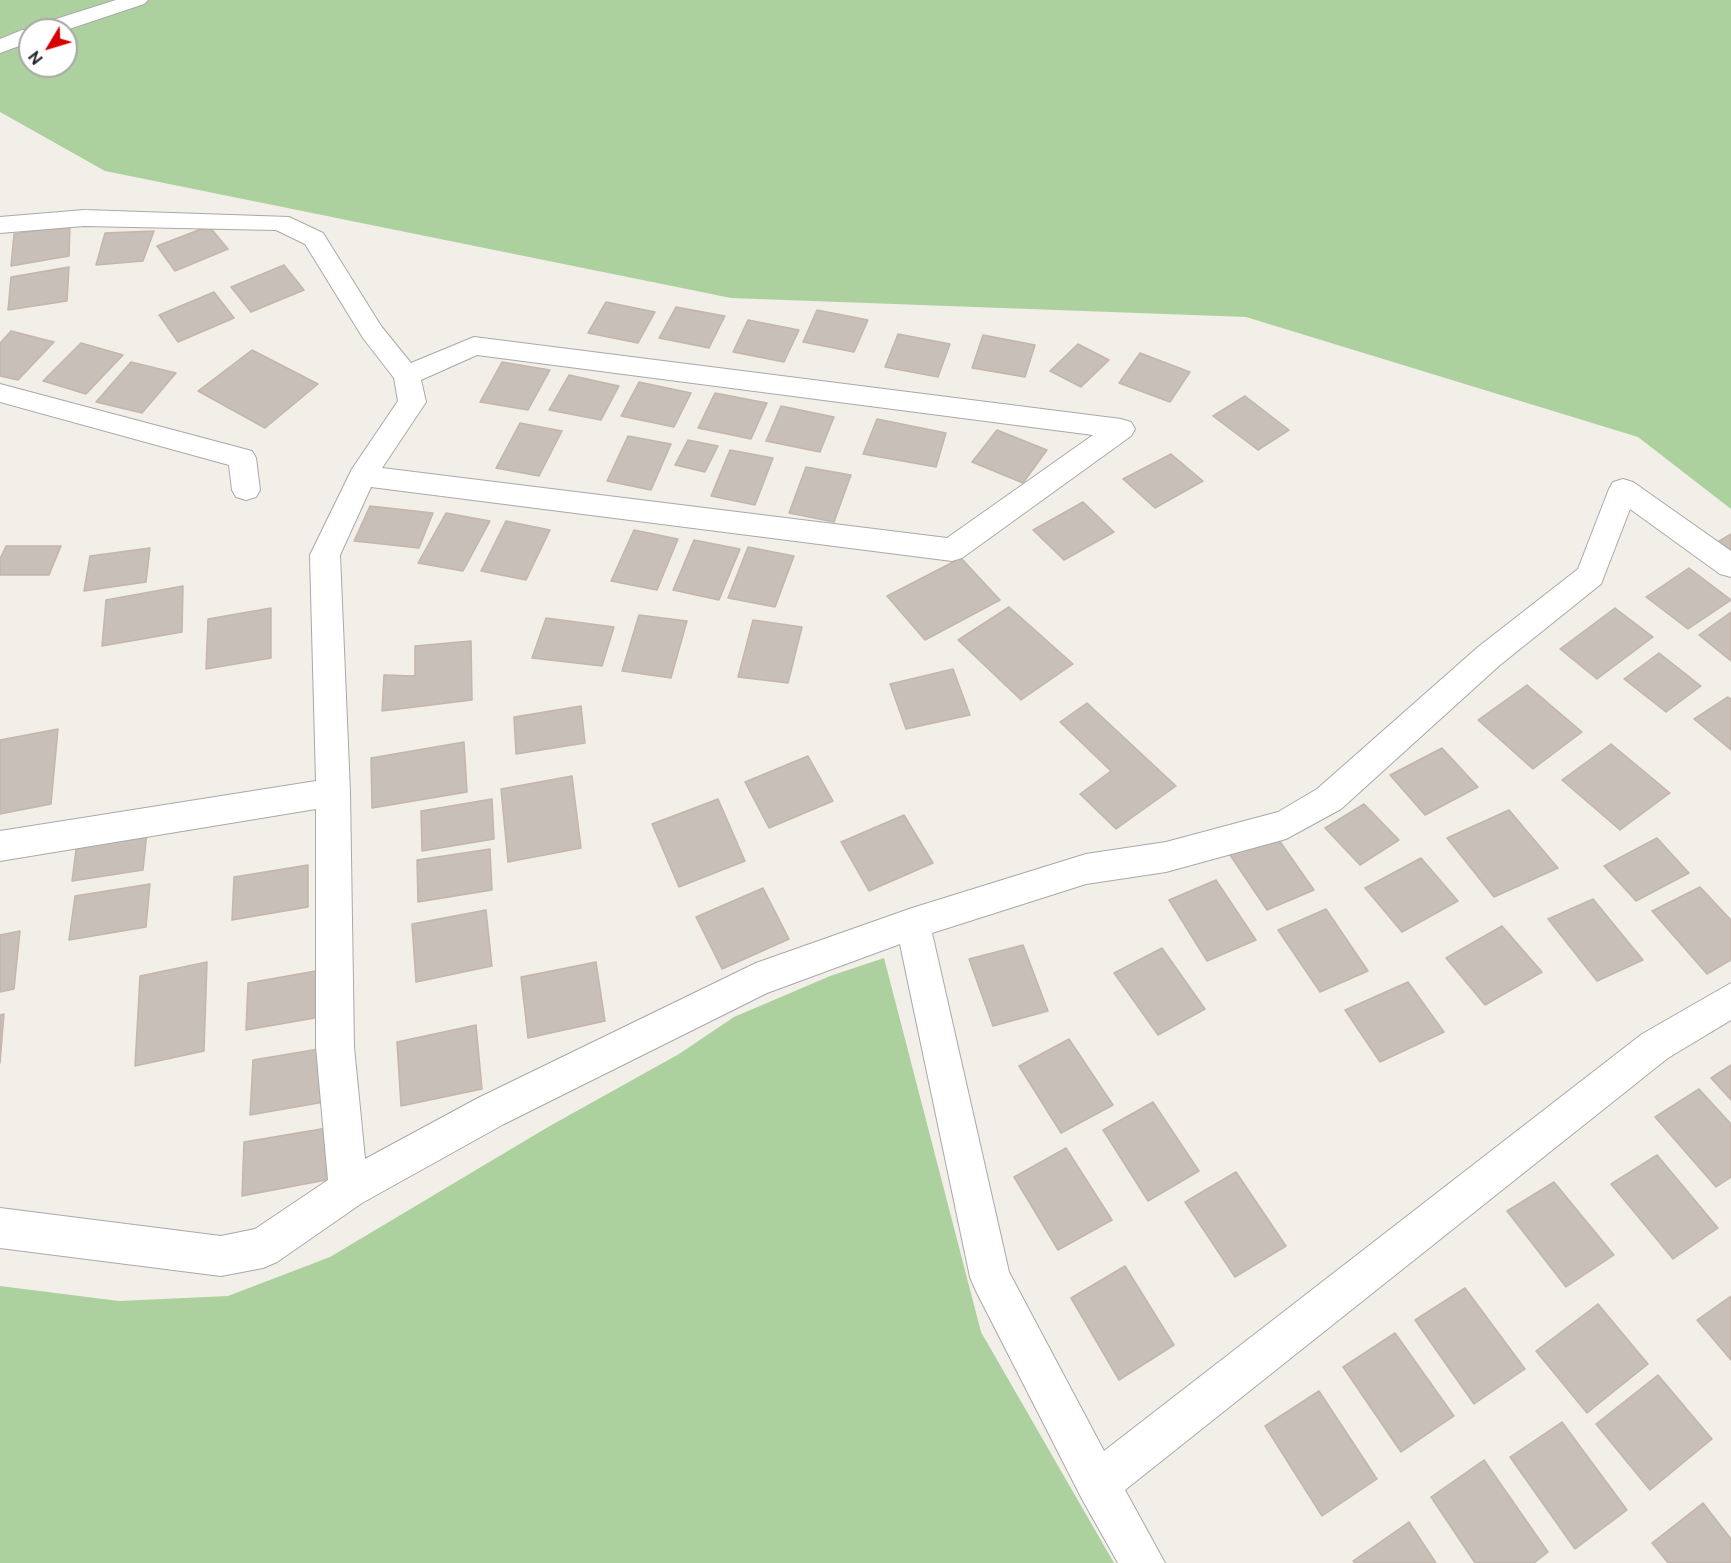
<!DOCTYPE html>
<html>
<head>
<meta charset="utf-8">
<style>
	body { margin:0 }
	#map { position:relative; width:1731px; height:1563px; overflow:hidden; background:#f2efe9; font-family:Ubuntu,sans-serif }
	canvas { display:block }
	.north { position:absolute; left:18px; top:18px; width:60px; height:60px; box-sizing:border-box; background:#fff; border:2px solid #a7a7a7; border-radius:50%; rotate:232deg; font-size:16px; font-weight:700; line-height:24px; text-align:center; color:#222 }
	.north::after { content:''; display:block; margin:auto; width:21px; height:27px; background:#d40000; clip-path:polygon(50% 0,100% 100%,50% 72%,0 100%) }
</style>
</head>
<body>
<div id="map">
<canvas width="1731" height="1563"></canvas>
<div class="north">N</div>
</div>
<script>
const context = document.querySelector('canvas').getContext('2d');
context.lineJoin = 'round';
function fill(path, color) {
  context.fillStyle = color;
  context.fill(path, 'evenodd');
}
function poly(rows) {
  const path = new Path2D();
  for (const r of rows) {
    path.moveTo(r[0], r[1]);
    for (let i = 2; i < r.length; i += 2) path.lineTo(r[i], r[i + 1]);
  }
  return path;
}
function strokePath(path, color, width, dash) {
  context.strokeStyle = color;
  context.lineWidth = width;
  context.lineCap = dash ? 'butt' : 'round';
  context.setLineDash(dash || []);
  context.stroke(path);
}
fill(poly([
	[0,0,1731,0,1731,509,1638,437,1246,317,731,298,105,171,0,112],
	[30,30,66,30,66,66,30,66],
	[884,958,981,1332,1114,1563,0,1563,0,1286,119,1301,228,1296,330,1257,548,1127,679,1054,734,1017,830,976]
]), '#add19e');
const building = poly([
	[70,225,69,256,11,266,14,234,70,225],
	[209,226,228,249,175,271,157,246,209,226],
	[154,231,143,261,96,265,105,233,154,231],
	[284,265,304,290,251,312,231,287,284,265],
	[69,267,67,301,8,310,11,277,69,267],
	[214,292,234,318,178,342,159,315,214,292],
	[606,302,655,312,638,343,588,333,606,302],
	[676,307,725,316,709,348,659,338,676,307],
	[817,310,868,320,854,352,803,342,817,310],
	[748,320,799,330,784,362,733,352,748,320],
	[11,331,54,342,18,380,0,376,0,343,11,331],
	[898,334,950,344,938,377,885,367,898,334],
	[983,335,1035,345,1025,377,972,368,983,335],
	[81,343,123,355,86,394,43,381,81,343],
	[1078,344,1109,360,1081,387,1050,371,1078,344],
	[252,350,318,384,265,428,198,391,252,350],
	[1140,353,1190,372,1170,402,1119,383,1140,353],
	[131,362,176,373,142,413,96,402,131,362],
	[502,362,550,370,528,410,480,402,502,362],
	[569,375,619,386,601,420,549,410,569,375],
	[639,382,691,393,674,427,621,416,639,382],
	[715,393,767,403,751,439,698,428,715,393],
	[1245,396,1289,430,1258,450,1213,416,1245,396],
	[781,406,834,417,820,452,766,441,781,406],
	[877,419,946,433,936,467,863,454,877,419],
	[520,423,562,431,539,476,496,468,520,423],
	[997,430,1047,450,1023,483,972,462,997,430],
	[628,436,671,444,651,490,607,481,628,436],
	[688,440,718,446,705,472,675,465,688,440],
	[730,450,773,458,755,505,711,496,730,450],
	[1171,454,1203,481,1155,508,1123,479,1171,454],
	[806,467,851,475,834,522,789,513,806,467],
	[1083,502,1114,532,1064,560,1033,530,1083,502],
	[370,506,433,513,419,548,354,541,370,506],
	[446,513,490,521,463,571,418,563,446,513],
	[506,521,550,530,526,580,481,571,506,521],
	[634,530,678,539,657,590,611,581,634,530],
	[1731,534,1731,568,1706,549,1731,534],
	[694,540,740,549,719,600,673,590,694,540],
	[6,546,61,546,49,575,0,575,0,559,6,546],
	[748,547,794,556,775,607,728,598,748,547],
	[150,548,146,582,84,591,90,556,150,548],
	[961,558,1000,600,925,640,887,596,961,558],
	[1689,568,1731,600,1688,629,1646,597,1689,568],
	[183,586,182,632,102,646,106,600,183,586],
	[1009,607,1073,664,1021,700,958,640,1009,607],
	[271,608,271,658,206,669,208,619,271,608],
	[1615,608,1653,637,1597,679,1560,649,1615,608],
	[1731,612,1731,661,1699,635,1731,612],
	[639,615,687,621,671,678,622,671,639,615],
	[546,618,614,627,602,666,532,658,546,618],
	[753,620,802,627,788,683,738,677,753,620],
	[471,641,472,700,382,711,384,675,415,676,415,646,471,641],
	[1659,653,1701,686,1666,712,1624,679,1659,653],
	[953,669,970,715,906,729,890,684,953,669],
	[1527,685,1582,732,1533,769,1478,720,1527,685],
	[1728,697,1731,699,1731,750,1694,719,1728,697],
	[1087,703,1176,786,1116,829,1080,794,1111,771,1060,722,1087,703],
	[581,706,585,743,516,754,514,717,581,706],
	[58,729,51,804,0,814,0,740,58,729],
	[464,742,467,792,372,808,371,758,464,742],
	[1611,744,1670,793,1620,830,1562,780,1611,744],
	[1442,748,1478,787,1425,815,1390,775,1442,748],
	[808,756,833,801,769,828,745,782,808,756],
	[572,776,581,848,508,862,501,789,572,776],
	[492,799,494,839,422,851,421,811,492,799],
	[718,799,745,861,679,887,652,824,718,799],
	[1364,804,1399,840,1360,865,1325,828,1364,804],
	[1509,810,1558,868,1494,897,1447,838,1509,810],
	[904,815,933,863,869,891,841,842,904,815],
	[147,832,143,870,72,881,77,842,147,832],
	[1274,833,1314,890,1267,910,1228,852,1274,833],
	[1657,838,1689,873,1636,901,1604,866,1657,838],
	[490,849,492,890,418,902,417,860,490,849],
	[1421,858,1458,901,1402,932,1365,888,1421,858],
	[308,865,308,907,232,920,234,877,308,865],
	[1216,880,1256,940,1207,961,1169,900,1216,880],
	[150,884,146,927,69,940,75,896,150,884],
	[1700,887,1731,920,1731,960,1707,974,1652,911,1700,887],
	[763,888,789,939,722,969,696,917,763,888],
	[1593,899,1643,960,1597,981,1548,919,1593,899],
	[1326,909,1368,971,1320,992,1278,930,1326,909],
	[486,910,492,966,416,982,412,924,486,910],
	[1502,926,1542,972,1485,1005,1446,958,1502,926],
	[20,931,14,989,0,992,0,935,20,931],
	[1023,945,1048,1011,993,1026,969,959,1023,945],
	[1162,948,1205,1009,1158,1035,1114,973,1162,948],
	[207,962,204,1051,135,1066,140,976,207,962],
	[596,962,605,1021,528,1038,521,977,596,962],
	[327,969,326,1016,246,1030,248,983,327,969],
	[1408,982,1444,1032,1380,1062,1345,1010,1408,982],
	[4,1014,0,1063,0,1015,4,1014],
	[476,1025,482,1089,401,1106,397,1042,476,1025],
	[1069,1039,1113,1105,1061,1133,1019,1066,1069,1039],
	[331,1047,330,1101,250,1115,253,1060,331,1047],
	[1731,1065,1731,1100,1711,1078,1731,1065],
	[1699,1089,1731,1124,1731,1177,1716,1187,1655,1117,1699,1089],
	[1153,1102,1199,1171,1148,1201,1103,1130,1153,1102],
	[327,1128,326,1180,242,1196,244,1142,327,1128],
	[1066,1148,1112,1220,1058,1250,1014,1177,1066,1148],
	[1657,1155,1718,1228,1673,1259,1611,1184,1657,1155],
	[1236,1172,1286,1246,1235,1277,1185,1202,1236,1172],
	[1554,1182,1614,1255,1566,1287,1507,1211,1554,1182],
	[1125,1266,1174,1345,1119,1380,1071,1298,1125,1266],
	[1465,1288,1525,1369,1474,1404,1415,1320,1465,1288],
	[1731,1296,1731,1360,1697,1320,1731,1296],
	[1598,1304,1648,1364,1587,1413,1536,1351,1598,1304],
	[1395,1333,1454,1416,1401,1452,1343,1367,1395,1333],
	[1658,1375,1712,1439,1650,1490,1596,1424,1658,1375],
	[1319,1391,1377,1479,1322,1516,1265,1426,1319,1391],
	[1562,1422,1627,1510,1575,1549,1510,1457,1562,1422],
	[1484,1460,1548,1552,1534,1563,1475,1563,1431,1497,1484,1460],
	[1703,1503,1731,1539,1731,1563,1668,1563,1652,1543,1703,1503],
	[1409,1522,1436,1563,1355,1563,1353,1561,1409,1522]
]);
fill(building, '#c7bfb8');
strokePath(building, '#c4b6ab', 1.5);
const street = poly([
	[116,0,148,0,144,4,66,30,30,30,30,42,0,53,0,39,22,30,34,30,37,25,116,0],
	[84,210,289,217,323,233,381,326,411,363,474,337,1121,419,1131,422,1135,429,1131,436,962,558,952,561,371,487,340,555,350,792,354,1047,365,1159,478,1098,756,963,912,908,1086,854,1166,842,1278,812,1317,789,1478,647,1578,569,1609,489,1613,482,1623,479,1633,482,1731,551,1731,577,1720,574,1630,509,1601,584,1500,665,1341,809,1286,839,1166,872,1086,884,932,933,1009,1272,1104,1451,1642,1034,1731,983,1731,1020,1668,1058,1125,1490,1165,1563,1118,1563,1082,1499,976,1291,970,1277,900,944,767,993,504,1124,362,1203,277,1262,263,1268,221,1276,0,1248,0,1208,221,1236,255,1229,328,1180,316,1047,316,809,0,861,0,831,316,781,310,555,352,469,398,401,394,378,363,338,305,244,276,230,84,226,0,233,0,217,84,210],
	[477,355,1093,435,947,538,382,468,426,402,421,380,477,355],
	[0,384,252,451,256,458,260,490,256,497,246,500,236,497,232,490,229,465,0,402,0,384]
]);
strokePath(street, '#a9a9a9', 2);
fill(street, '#fff');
</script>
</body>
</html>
